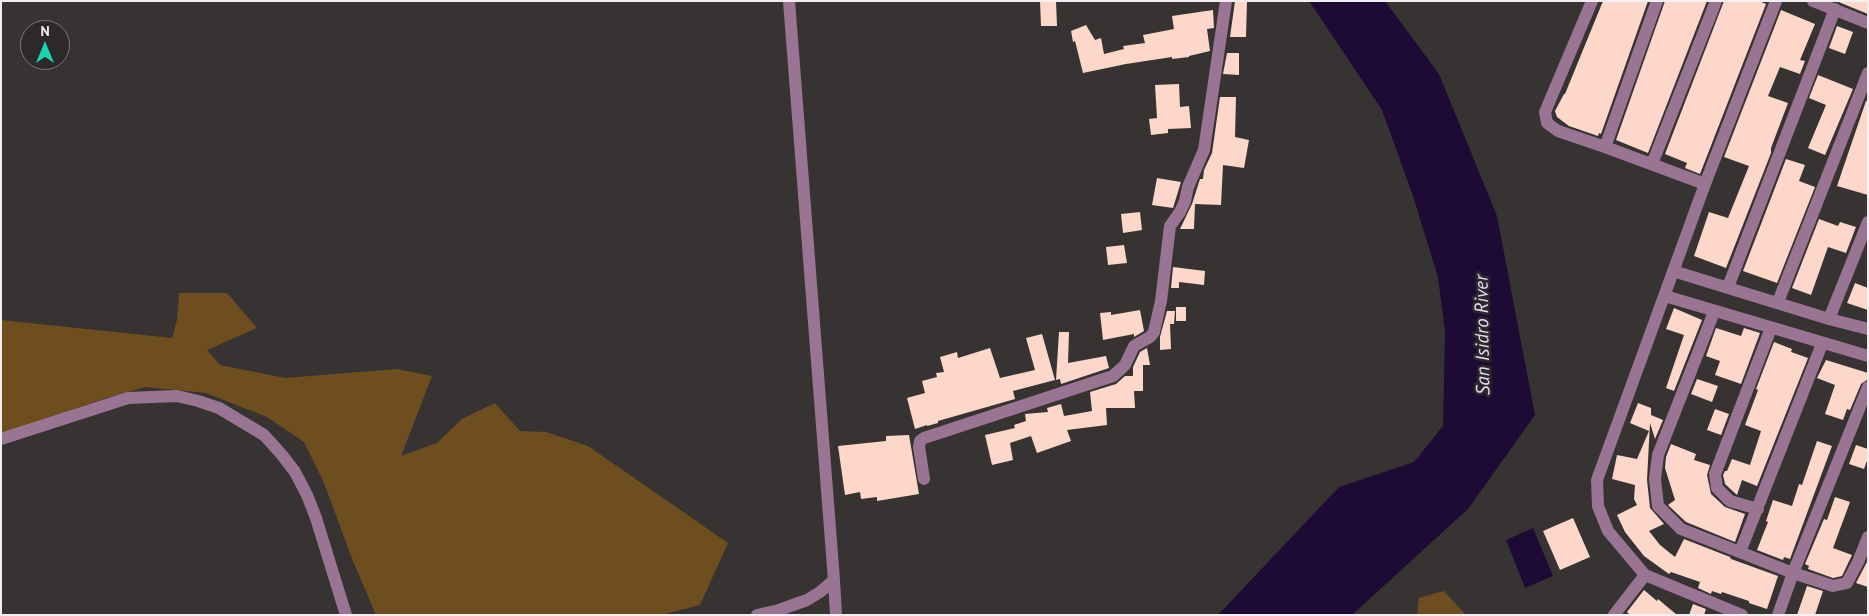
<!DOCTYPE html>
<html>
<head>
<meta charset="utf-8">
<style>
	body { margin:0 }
	#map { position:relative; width:1869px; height:616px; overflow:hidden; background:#373333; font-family:"PT Sans",sans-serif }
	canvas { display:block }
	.frame { position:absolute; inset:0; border:2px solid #f2eff0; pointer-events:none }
	.north { position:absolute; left:20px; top:20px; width:50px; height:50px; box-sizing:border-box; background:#2d2929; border:1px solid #7c7879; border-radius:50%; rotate:0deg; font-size:14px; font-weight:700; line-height:20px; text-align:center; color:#f2eff0 }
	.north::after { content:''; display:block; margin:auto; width:18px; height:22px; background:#1ad5b2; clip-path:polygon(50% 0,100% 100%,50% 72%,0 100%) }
</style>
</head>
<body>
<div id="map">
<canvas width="1869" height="616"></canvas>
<div class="frame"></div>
<div class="north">N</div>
</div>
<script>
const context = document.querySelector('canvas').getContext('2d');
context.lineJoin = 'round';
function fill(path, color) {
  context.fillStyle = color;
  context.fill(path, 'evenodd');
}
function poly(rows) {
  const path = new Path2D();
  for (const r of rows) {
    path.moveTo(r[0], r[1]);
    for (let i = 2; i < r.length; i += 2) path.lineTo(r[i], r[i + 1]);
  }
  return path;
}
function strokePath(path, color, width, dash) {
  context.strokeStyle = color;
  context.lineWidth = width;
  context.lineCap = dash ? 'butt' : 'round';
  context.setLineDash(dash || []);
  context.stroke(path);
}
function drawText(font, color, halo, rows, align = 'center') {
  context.font = font + ' "PT Sans",sans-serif';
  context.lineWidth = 5;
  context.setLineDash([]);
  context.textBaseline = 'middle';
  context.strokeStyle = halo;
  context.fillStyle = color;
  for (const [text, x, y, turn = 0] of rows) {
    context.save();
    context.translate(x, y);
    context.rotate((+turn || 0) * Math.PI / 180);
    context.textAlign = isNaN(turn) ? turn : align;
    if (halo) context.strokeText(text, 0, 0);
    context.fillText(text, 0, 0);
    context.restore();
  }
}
fill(poly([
	[179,293,227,293,257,328,207,350,220,365,285,378,397,369,432,376,401,456,437,443,462,419,495,403,520,431,546,432,588,446,728,543,700,605,661,615,376,615,353,561,324,483,304,442,267,417,206,393,145,387,103,399,1,434,1,320,172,338,177,320],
	[1444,591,1466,615,1417,615,1419,598]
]), '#6e4e1f');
fill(poly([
	[1309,1,1385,1,1439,74,1497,216,1535,415,1468,509,1352,615,1218,615,1339,487,1414,462,1443,426,1445,331,1438,277,1413,196,1382,110],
	[1533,528,1553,576,1525,588,1506,540]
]), '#1d0b35');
fill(poly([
	[1040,1,1056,1,1057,26,1041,26],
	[1235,1,1247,1,1246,37,1230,37],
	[1603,1,1648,1,1601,134,1599,133,1598,136,1569,126,1557,117,1555,111,1564,94,1565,94],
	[1665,1,1707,1,1648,153,1616,140],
	[1724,1,1759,1,1766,4,1700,174,1685,168,1687,163,1665,154],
	[1837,1,1868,1,1868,14,1841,3],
	[1213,10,1214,28,1207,29,1210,51,1189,56,1189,57,1172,59,1172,57,1126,64,1083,73,1075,41,1073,42,1071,31,1086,25,1095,40,1101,38,1104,54,1124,49,1123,46,1145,43,1143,35,1174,29,1172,16],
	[1781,10,1815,24,1800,60,1805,61,1800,74,1780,67,1768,96,1788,103,1771,148,1771,153,1726,268,1694,256,1709,212,1728,218,1749,166,1724,157],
	[1837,26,1853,32,1845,54,1829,48],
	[1227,53,1239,53,1239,75,1223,74],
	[1818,75,1853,89,1825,155,1808,148,1826,105,1809,98],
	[1179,84,1180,107,1189,106,1191,128,1168,129,1168,133,1151,135,1149,119,1157,118,1155,85],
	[1220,97,1236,97,1235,137,1249,140,1244,168,1223,165,1221,205,1195,204,1194,229,1180,229,1192,204,1200,179,1203,179,1204,170,1212,153],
	[1866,101,1868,101,1868,195,1837,186],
	[1786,159,1805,165,1799,181,1815,187,1777,283,1743,271],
	[1157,178,1181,182,1173,208,1152,205],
	[1140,212,1142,230,1123,233,1121,214],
	[1819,219,1838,226,1840,222,1856,227,1846,253,1828,247,1811,295,1792,288],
	[1124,245,1127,263,1108,265,1106,247],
	[1173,267,1205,271,1204,285,1179,282,1179,288,1171,288],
	[1855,283,1868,288,1868,310,1847,303],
	[1176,307,1186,307,1186,321,1176,321],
	[1674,308,1702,320,1674,391,1666,388,1684,335,1666,329],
	[1140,310,1144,331,1134,337,1134,334,1103,340,1100,313,1111,312,1111,315],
	[1167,311,1175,311,1174,324,1170,324,1171,349,1160,350,1160,337],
	[1716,328,1741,336,1744,328,1760,333,1741,384,1715,375,1720,361,1706,356],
	[1059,332,1069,332,1068,363,1106,356,1109,368,1061,384,1060,379,1056,380],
	[1042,334,1055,380,1013,391,1015,399,938,421,938,423,927,426,927,425,915,429,907,398,925,393,922,381,937,377,936,373,944,372,940,357,957,352,958,358,990,348,1000,378,1035,370,1026,338],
	[1774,342,1792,349,1791,352,1808,358,1757,486,1742,480,1737,495,1725,484,1723,475,1725,471,1727,471,1732,459,1750,465,1761,431,1745,425,1758,390,1756,389],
	[1147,348,1150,365,1143,365,1143,391,1134,391,1135,408,1106,408,1107,425,1067,430,1071,441,1037,453,1031,436,1010,443,1013,460,992,465,985,435,1015,428,1014,425,1026,421,1025,414,1048,412,1047,408,1061,404,1064,416,1092,411,1090,392,1116,384,1125,376,1133,376,1133,367,1140,352],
	[1826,360,1868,373,1868,379,1861,384,1850,410,1847,409,1843,420,1825,414,1835,385,1817,378],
	[1697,379,1718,386,1712,402,1691,394],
	[1638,403,1651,408,1651,415,1663,420,1655,439,1650,423,1647,480,1650,508,1664,524,1649,531,1660,545,1675,557,1684,539,1730,557,1731,559,1778,576,1767,609,1749,603,1749,601,1722,592,1721,594,1712,591,1711,594,1698,588,1700,582,1671,572,1669,574,1644,556,1625,532,1617,515,1637,505,1634,499,1635,485,1612,479,1617,455,1637,459,1649,431,1630,423],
	[1715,409,1729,414,1721,435,1707,430],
	[909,435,919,494,877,501,877,497,861,499,860,492,845,495,838,446,886,441,886,436],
	[1817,441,1832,446,1790,559,1784,557,1783,560,1757,550,1768,522,1766,521,1773,500,1792,506,1799,484,1802,485],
	[1671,444,1696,454,1694,460,1710,465,1707,475,1711,494,1725,507,1745,514,1735,542,1686,522,1668,505,1675,500,1665,468,1666,457],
	[1856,445,1868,449,1868,458,1864,469,1849,464],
	[1835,497,1850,502,1833,548,1852,555,1842,576,1833,578,1808,569,1809,566,1805,564,1824,519,1827,520],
	[1573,518,1590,557,1560,570,1543,531],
	[1868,560,1868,587,1856,583],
	[1807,586,1823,591,1815,615,1797,615],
	[1644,590,1657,601,1658,599,1677,615,1630,615,1627,612],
	[1693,604,1706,609,1704,615,1689,615]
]), '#fdd7c9');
strokePath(poly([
	[1592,1,1545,112,1547,123,1558,131,1605,147,1705,184],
	[1813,1,1868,23],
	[1605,147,1657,1],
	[1652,164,1716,1],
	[1673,271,1829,319,1868,329],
	[1728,287,1835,9],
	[1665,296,1868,356],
	[1778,302,1868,73],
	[1714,312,1658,455,1655,479,1658,506,1681,529,1793,573,1833,586,1847,583,1858,562,1868,537],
	[1829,319,1868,222],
	[1,439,128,398,177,396,198,401,219,408,264,435,282,455,295,472,307,495,316,518,346,615],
	[924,479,919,447,920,441,924,438,1113,376,1125,365,1134,346,1150,337,1154,332,1161,301,1170,226,1180,212,1185,201,1188,187,1204,150,1226,1],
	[1758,509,1730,501,1717,488,1715,474,1771,328],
	[1740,552,1822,344],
	[834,580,836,615],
	[757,615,779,610,807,600,820,592,834,580,789,1],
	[1614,615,1645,575],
	[1742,615,1645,575,1608,531,1598,506,1597,480,1705,184,1776,1],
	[1778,615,1793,573,1868,387]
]), '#9a7593', 12);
drawText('italic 19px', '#e4dbfa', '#2d2929', [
	["San Isidro River",1483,335,-91]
]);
</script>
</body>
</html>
